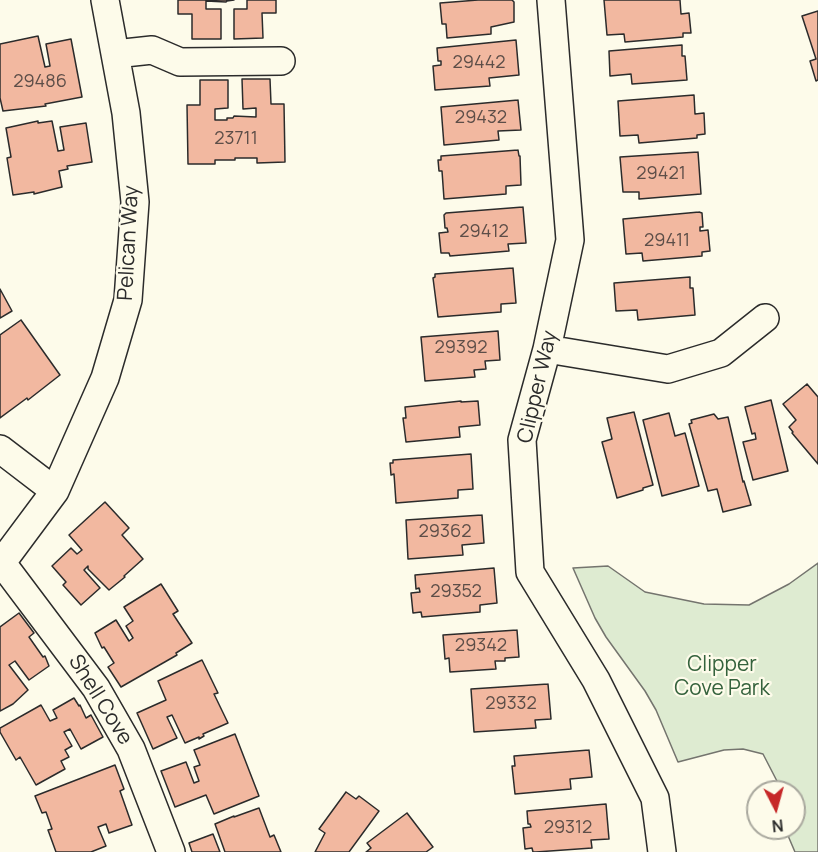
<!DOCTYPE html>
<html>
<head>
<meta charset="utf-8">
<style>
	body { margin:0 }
	#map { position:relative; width:818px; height:852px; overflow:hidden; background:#fdfbea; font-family:Manrope,sans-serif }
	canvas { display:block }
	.north { position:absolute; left:746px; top:780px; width:60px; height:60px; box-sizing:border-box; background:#fdfbea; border:2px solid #a9a89e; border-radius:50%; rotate:174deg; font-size:16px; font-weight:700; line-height:24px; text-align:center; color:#2b2b2b }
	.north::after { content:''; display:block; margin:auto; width:21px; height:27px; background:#c62828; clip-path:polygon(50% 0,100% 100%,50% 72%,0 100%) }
</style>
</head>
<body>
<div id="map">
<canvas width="818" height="852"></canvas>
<div class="north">N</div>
</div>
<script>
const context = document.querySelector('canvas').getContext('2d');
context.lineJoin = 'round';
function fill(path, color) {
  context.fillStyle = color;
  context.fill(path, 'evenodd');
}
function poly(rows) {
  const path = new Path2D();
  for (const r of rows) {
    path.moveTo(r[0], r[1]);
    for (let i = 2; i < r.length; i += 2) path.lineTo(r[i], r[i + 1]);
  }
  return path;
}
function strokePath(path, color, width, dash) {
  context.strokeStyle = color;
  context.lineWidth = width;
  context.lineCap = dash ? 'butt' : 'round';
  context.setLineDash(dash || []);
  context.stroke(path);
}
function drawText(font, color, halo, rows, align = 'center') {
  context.font = font + ' Manrope,sans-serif';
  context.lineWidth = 4.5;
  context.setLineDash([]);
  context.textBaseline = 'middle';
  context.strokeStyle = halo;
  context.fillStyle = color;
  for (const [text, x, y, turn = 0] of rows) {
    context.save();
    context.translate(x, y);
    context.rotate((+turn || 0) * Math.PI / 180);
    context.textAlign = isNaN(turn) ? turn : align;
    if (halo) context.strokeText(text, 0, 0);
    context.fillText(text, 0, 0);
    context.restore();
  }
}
const green = poly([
	[818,563,818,852,795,852,789,838,787,828,794,828,794,792,780,792,779,785,763,754,743,749,724,750,678,762,656,710,645,691,606,637,595,618,573,568,608,566,645,592,704,604,749,605,789,584,818,563]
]);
fill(green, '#deebd1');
strokePath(green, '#74746e', 1.5);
const building = poly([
	[178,0,234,0,227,1,226,2,206,1,206,9,221,9,221,39,192,39,192,14,178,14,178,0],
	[247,0,276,0,276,13,262,13,263,38,234,39,234,9,247,9,247,0],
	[478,0,512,0,514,2,514,22,491,27,491,34,447,38,446,24,442,24,440,3,478,0],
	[604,0,680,0,681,14,689,13,691,33,683,33,683,37,625,42,624,34,607,35,604,0],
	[818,11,818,80,816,81,810,61,816,59,802,16,818,11],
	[38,36,45,67,50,66,46,44,71,39,82,97,45,104,46,106,3,111,0,98,0,44,38,36],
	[516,40,519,75,489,78,490,86,435,90,433,66,441,65,441,61,438,61,437,48,516,40],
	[682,45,682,56,685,56,687,80,632,84,631,74,610,76,609,51,682,45],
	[242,79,270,79,271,104,284,104,285,162,257,163,257,158,235,158,235,160,215,160,215,164,188,164,187,105,200,105,200,80,228,80,228,108,215,109,215,120,227,120,227,118,233,118,234,116,256,117,256,108,243,109,242,79],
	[694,95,695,114,704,113,705,134,697,135,697,138,639,143,638,135,620,136,618,101,694,95],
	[518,100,521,130,498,131,499,140,444,145,441,107,518,100],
	[38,121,38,123,52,121,58,151,64,150,60,127,86,123,92,162,67,166,68,169,59,171,62,187,34,194,34,192,13,195,7,158,11,157,6,128,38,121],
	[518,150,519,156,520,156,521,185,506,186,506,194,444,199,442,171,439,171,438,160,441,160,441,156,518,150],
	[698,152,701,194,639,199,639,192,623,192,620,157,698,152],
	[523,207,526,243,508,244,509,251,450,256,449,253,441,253,439,233,448,232,447,228,445,228,444,215,446,213,523,207],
	[699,212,702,213,703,227,700,227,700,231,708,230,710,251,702,252,702,256,643,261,642,253,626,254,623,219,699,212],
	[513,268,516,303,501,304,501,312,438,317,433,278,435,277,435,274,513,268],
	[690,277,690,288,693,288,695,315,638,320,637,310,616,311,614,283,690,277],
	[0,289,12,311,0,318,0,289],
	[21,320,60,375,28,400,27,398,0,418,0,335,21,320],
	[498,331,500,360,485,361,486,369,474,370,475,377,425,381,421,337,498,331],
	[807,384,818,397,818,464,792,433,793,432,789,427,796,420,783,404,807,384],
	[771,400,788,471,753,480,743,442,756,439,755,433,752,434,745,407,771,400],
	[461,401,461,402,478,401,480,425,459,427,460,437,406,442,403,418,406,418,405,407,461,401],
	[634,412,653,485,643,488,643,490,617,498,602,442,612,439,607,418,634,412],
	[669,413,675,436,685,433,699,486,662,496,643,420,669,413],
	[714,414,718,419,728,417,743,482,744,481,751,505,723,512,717,489,708,491,689,424,692,423,691,420,714,414],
	[471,454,473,489,458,490,458,498,396,503,394,474,391,475,390,463,393,463,393,460,471,454],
	[105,502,129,528,122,535,143,559,124,576,125,577,109,590,88,569,88,566,84,570,100,588,81,605,63,585,66,582,52,566,71,548,77,554,82,550,69,535,105,502],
	[482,515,484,543,462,545,463,555,408,559,406,520,482,515],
	[494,568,497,603,480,605,480,612,422,617,421,612,413,613,411,593,420,592,419,588,416,589,415,575,494,568],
	[161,584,178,611,173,614,192,643,176,653,177,655,121,687,108,667,114,663,104,647,102,648,95,633,116,620,129,641,133,638,126,626,133,621,124,607,161,584],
	[19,613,34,633,29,637,43,657,45,656,49,666,29,680,15,661,9,665,28,690,13,704,0,711,0,627,19,613],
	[517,630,519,657,505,658,505,661,495,661,496,669,450,672,449,658,445,659,443,635,517,630],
	[202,660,218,693,214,694,228,723,203,734,204,736,199,739,199,737,185,743,172,715,167,717,177,738,153,749,137,713,166,700,158,681,202,660],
	[548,684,551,719,535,720,536,728,474,732,471,689,548,684],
	[74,698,79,706,80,705,86,718,91,715,103,737,81,749,70,729,64,732,72,746,65,750,69,757,61,761,65,769,36,785,20,757,16,760,0,732,0,728,41,705,50,721,57,718,53,710,74,698],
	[235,734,259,796,214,814,206,795,175,807,161,771,186,762,194,783,199,781,194,767,200,765,194,750,235,734],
	[589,750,592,777,570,779,571,789,515,794,512,766,515,766,514,756,589,750],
	[115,765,124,789,120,791,132,825,109,833,106,824,98,827,106,846,91,852,56,852,48,830,52,829,46,812,42,813,35,796,115,765],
	[346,792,356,799,359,796,379,811,349,852,315,852,325,833,319,829,346,792],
	[606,804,609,839,591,840,592,848,536,852,533,852,532,848,525,849,523,828,531,827,530,824,528,824,527,811,606,804],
	[259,808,270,837,274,835,281,852,225,852,215,824,234,816,234,817,259,808],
	[407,813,433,847,426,852,366,852,371,848,367,843,407,813],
	[213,834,220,852,192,852,189,843,213,834]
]);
fill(building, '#f2b8a0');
strokePath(building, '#2b2b2b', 1.5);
const minor = poly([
	[551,0,570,240,547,349,522,440,530,572,596,680,655,798,662,852],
	[115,54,152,50,180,62,281,61],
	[547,349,668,369,721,353,765,318],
	[0,449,55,491],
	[2,563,96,688,131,749,171,852],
	[0,565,55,491,105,378,128,300,135,202,126,113,105,0]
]);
strokePath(minor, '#2b2b2b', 30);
strokePath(minor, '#fdfbea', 27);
drawText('18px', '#5d4e48', null, [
	["29442",479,63],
	["29486",40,82],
	["29432",481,118],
	["23711",236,139],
	["29421",661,174],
	["29412",484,232],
	["29411",667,241],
	["29392",461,348],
	["29362",445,532],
	["29352",456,592],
	["29342",481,646],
	["29332",511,704],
	["29312",568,828]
]);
drawText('21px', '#2b2b2b', '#fdfbea', [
	["Pelican Way",129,243,-87],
	["Clipper Way",538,387,-77],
	["Shell Cove",100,700,58]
]);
drawText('21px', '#34623c', '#fdfbea', [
	["Clipper",722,665],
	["Cove Park",722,689]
]);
</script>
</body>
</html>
